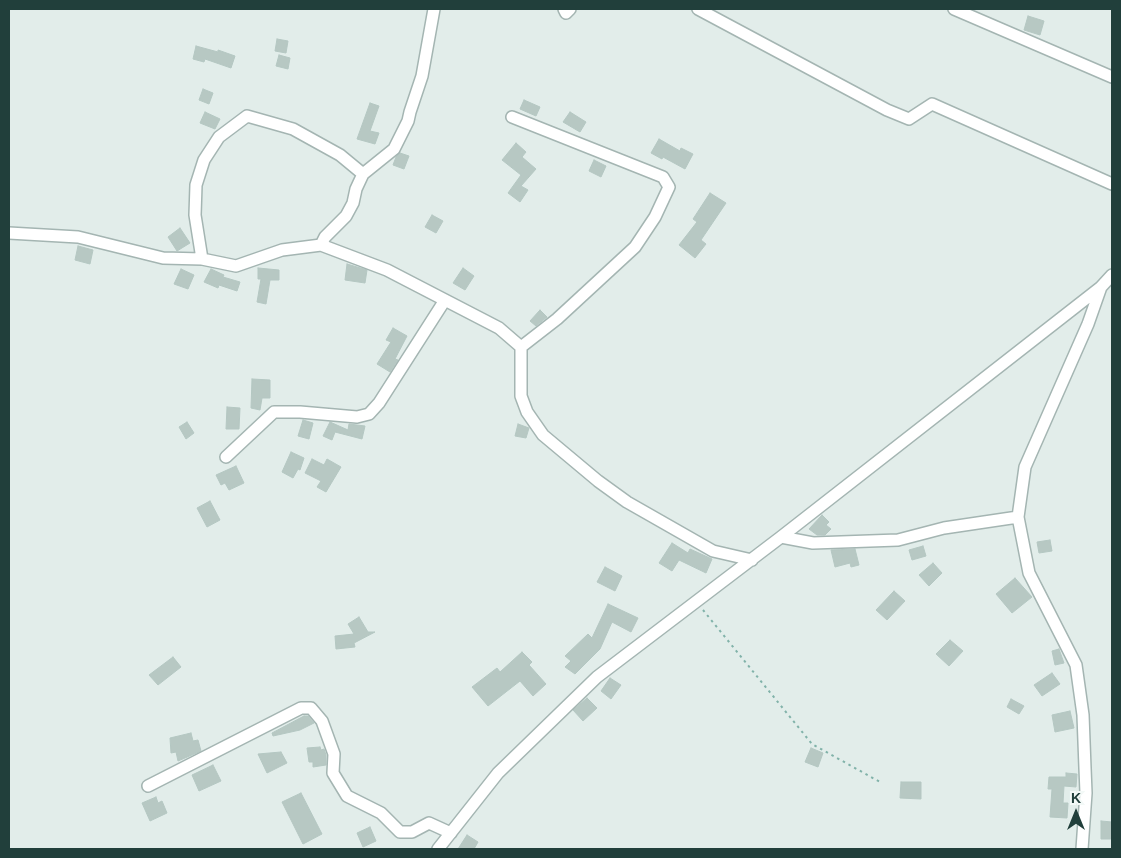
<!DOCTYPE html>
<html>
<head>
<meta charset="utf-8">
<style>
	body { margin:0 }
	#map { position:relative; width:1121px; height:858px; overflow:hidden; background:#e2edea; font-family:Helvetica,sans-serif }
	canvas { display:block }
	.frame { position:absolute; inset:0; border:10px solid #213f3b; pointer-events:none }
	.north { position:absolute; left:1051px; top:788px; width:50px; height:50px; -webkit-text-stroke:4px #f3f9f7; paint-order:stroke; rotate:0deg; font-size:14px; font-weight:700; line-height:20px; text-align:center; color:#213f3b }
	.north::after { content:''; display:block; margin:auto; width:18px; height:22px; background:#213f3b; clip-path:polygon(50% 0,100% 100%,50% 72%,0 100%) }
</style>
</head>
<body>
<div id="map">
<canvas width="1121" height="858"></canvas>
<div class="frame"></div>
<div class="north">K</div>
</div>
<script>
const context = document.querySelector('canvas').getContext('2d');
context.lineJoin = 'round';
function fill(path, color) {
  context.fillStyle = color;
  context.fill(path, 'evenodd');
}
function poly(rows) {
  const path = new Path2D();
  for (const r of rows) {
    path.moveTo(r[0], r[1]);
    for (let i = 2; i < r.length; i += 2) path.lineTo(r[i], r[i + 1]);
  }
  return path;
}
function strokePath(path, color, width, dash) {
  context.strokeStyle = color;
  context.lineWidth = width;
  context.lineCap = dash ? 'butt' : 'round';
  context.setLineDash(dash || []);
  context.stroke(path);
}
const building = poly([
	[1028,16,1044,21,1040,35,1024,30,1028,16],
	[277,39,288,41,286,53,275,51,277,39],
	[196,46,218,52,218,50,235,56,231,68,205,59,204,62,193,59,196,46],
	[279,55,290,58,288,69,276,66,279,55],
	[203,89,213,93,209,104,199,100,203,89],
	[524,100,540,107,536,116,520,109,524,100],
	[370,103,379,106,370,131,379,133,375,144,357,139,370,103],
	[205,112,220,119,215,129,200,123,205,112],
	[570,112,586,122,580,132,563,122,570,112],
	[659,139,680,151,681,148,693,154,685,169,663,157,662,159,651,153,659,139],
	[516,143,526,152,522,157,536,169,521,186,528,190,520,202,508,193,521,175,502,160,516,143],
	[400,153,409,156,404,169,393,165,396,157,400,153],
	[594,160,606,166,601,177,589,171,594,160],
	[710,193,726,203,701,240,706,244,695,258,679,245,697,222,693,219,710,193],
	[432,215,443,221,436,233,425,227,432,215],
	[180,228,190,243,177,251,168,237,180,228],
	[78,246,93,250,90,264,75,260,78,246],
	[347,264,367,270,365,283,345,280,347,264],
	[258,268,279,270,279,280,270,280,266,304,257,302,261,279,258,279,258,268],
	[463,268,474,276,465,290,453,283,463,268],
	[181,269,194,275,188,289,174,284,181,269],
	[211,269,224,275,223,277,240,282,237,291,219,285,218,288,204,282,211,269],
	[540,310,547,317,536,326,530,321,540,310],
	[393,328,407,336,395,359,398,360,390,372,377,364,391,342,386,340,393,328],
	[252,379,270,380,270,398,262,398,260,410,251,408,252,379],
	[227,407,240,408,239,429,226,429,227,407],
	[303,420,313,423,309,439,298,436,303,420],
	[187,422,194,433,186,439,179,427,187,422],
	[330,422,348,430,349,424,365,426,362,439,335,432,332,440,323,436,330,422],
	[518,424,529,428,526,438,515,436,518,424],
	[291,452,304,458,300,470,298,469,293,478,282,472,291,452],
	[312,459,324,465,327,459,341,467,326,492,317,487,321,481,305,473,312,459],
	[236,466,244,483,229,490,225,483,221,485,216,475,236,466],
	[210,501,220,520,207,527,197,508,210,501],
	[822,515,829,522,826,525,831,529,825,535,817,535,809,529,822,515],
	[1050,540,1052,551,1039,553,1037,542,1050,540],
	[672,543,688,553,690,549,712,559,706,573,679,560,672,571,659,563,672,543],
	[923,546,926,556,912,560,909,550,923,546],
	[855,549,859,565,851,567,850,563,835,567,831,550,855,549],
	[933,563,942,573,929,586,919,575,933,563],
	[605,567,622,576,615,591,597,582,605,567],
	[1015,578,1032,597,1012,613,996,594,1015,578],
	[894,591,905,601,887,620,876,610,894,591],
	[608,604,638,618,631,632,612,622,600,649,575,674,565,667,571,661,565,656,588,634,592,638,608,604],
	[359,617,368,632,375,632,354,643,355,647,336,649,335,636,354,634,348,624,359,617],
	[950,640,963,651,949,666,936,654,950,640],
	[1059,649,1064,663,1055,665,1052,651,1059,649],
	[522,652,532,662,529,665,546,684,533,696,520,681,488,706,472,687,497,668,500,672,522,652],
	[173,657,181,667,158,685,149,675,173,657],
	[1052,673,1060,684,1042,696,1034,685,1052,673],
	[610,678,621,685,611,699,601,691,610,678],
	[587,698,597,708,583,721,573,710,587,698],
	[1011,699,1024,706,1019,714,1007,707,1011,699],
	[1070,711,1074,728,1055,732,1052,715,1070,711],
	[304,716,308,716,314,723,300,730,273,736,272,733,304,716],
	[191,733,193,741,198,740,201,751,178,761,176,752,171,753,170,738,191,733],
	[320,747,321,750,324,749,326,755,326,765,313,767,313,762,309,762,307,748,320,747],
	[811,748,823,753,818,767,805,762,811,748],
	[281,752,287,763,267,773,258,754,281,752],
	[213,765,221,781,199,791,192,775,213,765],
	[1066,773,1077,774,1076,787,1064,786,1063,803,1068,803,1067,818,1050,817,1052,789,1048,789,1049,777,1066,777,1066,773],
	[901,782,921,782,921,799,900,798,901,782],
	[301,793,322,834,303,844,282,802,301,793],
	[156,797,158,803,162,801,167,813,150,821,142,803,156,797],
	[1101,821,1112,822,1112,839,1101,839,1101,821],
	[370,827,376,841,363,847,357,833,370,827],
	[467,835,478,842,474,849,458,849,467,835]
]);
fill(building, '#b7c8c3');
strokePath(building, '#b4c7c2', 1);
const minor = poly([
	[564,9,566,13,570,9],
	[698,9,887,110,909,119,932,104,1112,184],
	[954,9,1112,77],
	[512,117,663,177,669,187,655,217,635,247,557,319,521,347],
	[9,233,78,237,163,258,202,259,236,266,282,250,321,245,387,270,499,328,521,347],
	[321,245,325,237,346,216,353,203,356,189,363,174,394,149,408,121,410,112,422,76,434,9],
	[202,259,195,215,196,185,204,160,219,137,247,116,293,129,340,155,363,174],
	[521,347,521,396,527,412,543,435,598,481,627,502,713,551,752,560],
	[226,457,274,412,300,412,357,417,369,414,379,403,445,300],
	[781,537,813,543,898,540,944,528,1018,517],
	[148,786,301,708,311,708,322,721,334,754,333,773,347,796,381,813,400,832,412,832,429,823,451,833],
	[438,849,498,773,597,677,781,537,1101,287,1112,275],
	[1082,849,1086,793,1085,768,1083,715,1076,665,1029,573,1018,517,1025,467,1088,324,1101,287]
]);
strokePath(minor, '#a4b5b2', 14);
strokePath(poly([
	[703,610,812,744,880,782]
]), '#81b2a9', 2, [2.5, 4]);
strokePath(minor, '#fff', 11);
</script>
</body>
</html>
